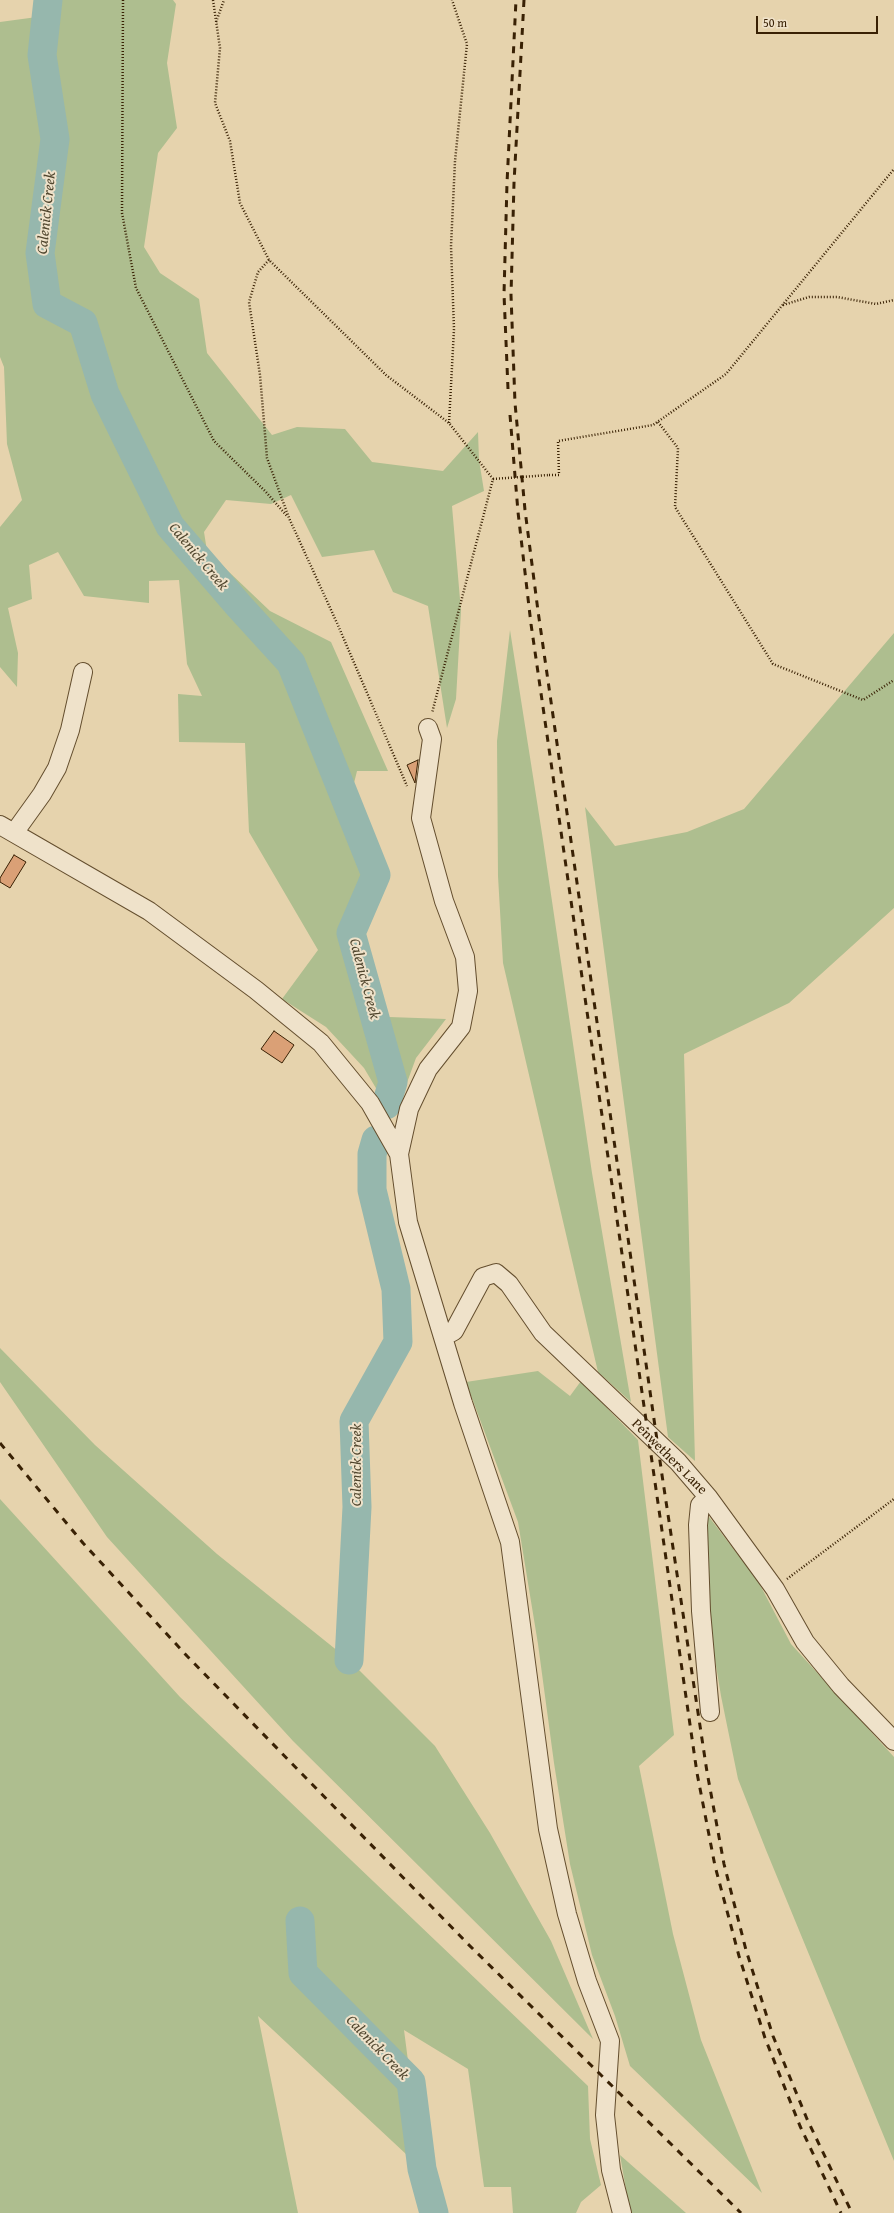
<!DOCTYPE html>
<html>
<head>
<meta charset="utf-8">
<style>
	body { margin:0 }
	#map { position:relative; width:894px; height:2213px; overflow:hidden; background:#e6d3ad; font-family:"Gentium Book Plus",serif }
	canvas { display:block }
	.scale { position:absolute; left:756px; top:16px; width:122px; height:18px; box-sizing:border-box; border:2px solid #392104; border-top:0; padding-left:5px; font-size:12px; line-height:14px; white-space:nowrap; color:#392104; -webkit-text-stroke:3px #efe2ca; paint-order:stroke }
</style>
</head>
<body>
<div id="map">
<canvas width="894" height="2213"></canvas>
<div class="scale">50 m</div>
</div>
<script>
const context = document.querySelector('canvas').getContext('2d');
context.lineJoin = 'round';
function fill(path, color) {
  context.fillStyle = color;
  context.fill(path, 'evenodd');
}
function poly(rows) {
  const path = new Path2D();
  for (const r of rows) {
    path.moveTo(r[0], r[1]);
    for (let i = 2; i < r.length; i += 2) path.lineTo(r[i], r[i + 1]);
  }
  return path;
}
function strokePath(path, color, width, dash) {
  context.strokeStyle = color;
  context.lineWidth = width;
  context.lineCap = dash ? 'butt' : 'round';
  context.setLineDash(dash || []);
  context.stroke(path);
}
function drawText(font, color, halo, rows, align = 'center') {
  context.font = font + ' "Gentium Book Plus",serif';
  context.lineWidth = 4;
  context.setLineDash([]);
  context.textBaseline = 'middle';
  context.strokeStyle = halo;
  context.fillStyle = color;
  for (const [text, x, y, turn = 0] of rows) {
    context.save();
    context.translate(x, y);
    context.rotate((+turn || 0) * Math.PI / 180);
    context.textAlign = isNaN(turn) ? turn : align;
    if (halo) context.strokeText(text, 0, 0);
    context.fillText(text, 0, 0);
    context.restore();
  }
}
fill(poly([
	[38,0,173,0,176,4,167,63,177,128,158,153,144,247,160,273,199,299,207,353,272,435,297,427,345,429,372,462,443,471,478,432,479,460,484,491,452,506,461,611,456,699,447,728,428,606,393,592,374,550,322,557,291,495,271,504,226,500,204,532,207,551,270,611,331,642,388,771,357,771,353,787,384,862,371,899,365,936,389,1017,446,1019,416,1058,397,1110,386,1105,364,1068,326,1027,282,999,318,950,249,832,245,743,179,742,178,694,202,696,187,664,179,580,149,581,149,603,84,596,58,552,29,565,32,599,8,608,18,653,17,687,0,667,0,527,22,500,7,444,4,367,0,357,0,22,37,17],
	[510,630,543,840,592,1173,631,1402,598,1372,503,963,498,876,497,741],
	[894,633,894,908,789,1003,684,1054,695,1461,668,1437,585,807,615,846,687,832,744,809],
	[0,1348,95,1445,217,1554,349,1660,435,1746,490,1833,551,1941,593,2039,293,1741,107,1537,0,1382],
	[538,1371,570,1396,581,1381,638,1440,674,1735,639,1766,673,1934,701,2040,762,2193,630,2066,615,2016,592,1955,570,1864,554,1763,538,1644,518,1522,466,1382],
	[0,1499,180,1697,588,2086,590,2139,601,2185,581,2202,576,2213,513,2213,511,2187,484,2187,468,2069,404,2030,422,2169,258,2016,298,2213,0,2213],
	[706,1513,758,1581,791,1644,894,1757,894,2161,766,1850,738,1779,721,1696,707,1611],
	[620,2155,686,2213,630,2213]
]), '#aebe8f');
strokePath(poly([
	[48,0,42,55,55,139,40,253,47,304,83,323,105,394,170,526,239,606,291,663,376,875,351,933,393,1082,386,1105],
	[349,1660,357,1507,354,1421,398,1342,396,1289,372,1190,372,1154,376,1140],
	[300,1921,303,1973,411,2082,422,2169,434,2213]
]), '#96b7ad', 29);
const building = poly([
	[418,760,415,783,407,765,418,760],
	[14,855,26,862,10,888,0,882,0,878,14,855],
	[274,1031,294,1045,282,1063,261,1049,274,1031]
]);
fill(building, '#daa076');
strokePath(building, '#392104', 1);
const minor = poly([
	[0,825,149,911,256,990,321,1043,370,1103,399,1154,408,1222,463,1403,510,1542,548,1829,567,1914,587,1981,610,2041,605,2115,611,2170,622,2213],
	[14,833,42,794,57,768,70,730,83,672],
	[399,1154,409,1109,428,1069,461,1027,468,991,465,957,444,901,421,818,432,739,428,728],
	[443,1337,454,1331,483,1277,496,1273,509,1284,543,1333,678,1462,708,1497,775,1589,805,1642,841,1686,894,1741],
	[708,1497,700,1505,698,1525,701,1611,710,1712]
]);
strokePath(minor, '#644e2e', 20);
strokePath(poly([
	[123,0,122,213,136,288,214,441,266,492,287,516],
	[213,0,220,48,215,103,230,141,240,203,269,260,386,375,449,423,493,479,432,713],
	[216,22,224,0],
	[269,260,258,272,249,302,260,375,267,458,289,518,337,623,407,786],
	[783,305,809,297,837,297,876,304,894,300],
	[658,422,678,448,675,507,773,664,863,700,894,680],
	[449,423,454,329,451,246,455,161,467,44,452,0],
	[549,475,559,475,558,441,653,425,726,374,894,169],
	[787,1579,894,1499]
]), '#392104', 2.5, [1, 2]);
strokePath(minor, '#efe2ca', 18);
strokePath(poly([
	[524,0,514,183,511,295,515,403,525,510,538,611,662,1475,707,1772,724,1864,746,1950,773,2036,807,2119,852,2213],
	[508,389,504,294,507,183,516,0],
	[510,415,518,512,531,624,697,1773,715,1866,739,1956,765,2038,800,2126,841,2213],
	[0,1443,83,1543,187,1656,467,1943,741,2213]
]), '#392104', 3, [7, 7]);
strokePath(poly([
	[493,479,549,475]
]), '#392104', 2.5, [1, 2]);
drawText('14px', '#392104', '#efe2ca', [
	["Penwethers Lane",669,1457,45]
]);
drawText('italic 15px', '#50462e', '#efe2ca', [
	["Calenick Creek",47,213,-84],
	["Calenick Creek",198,557,50],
	["Calenick Creek",364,979,75],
	["Calenick Creek",357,1465,-90],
	["Calenick Creek",377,2048,46]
]);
</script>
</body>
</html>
